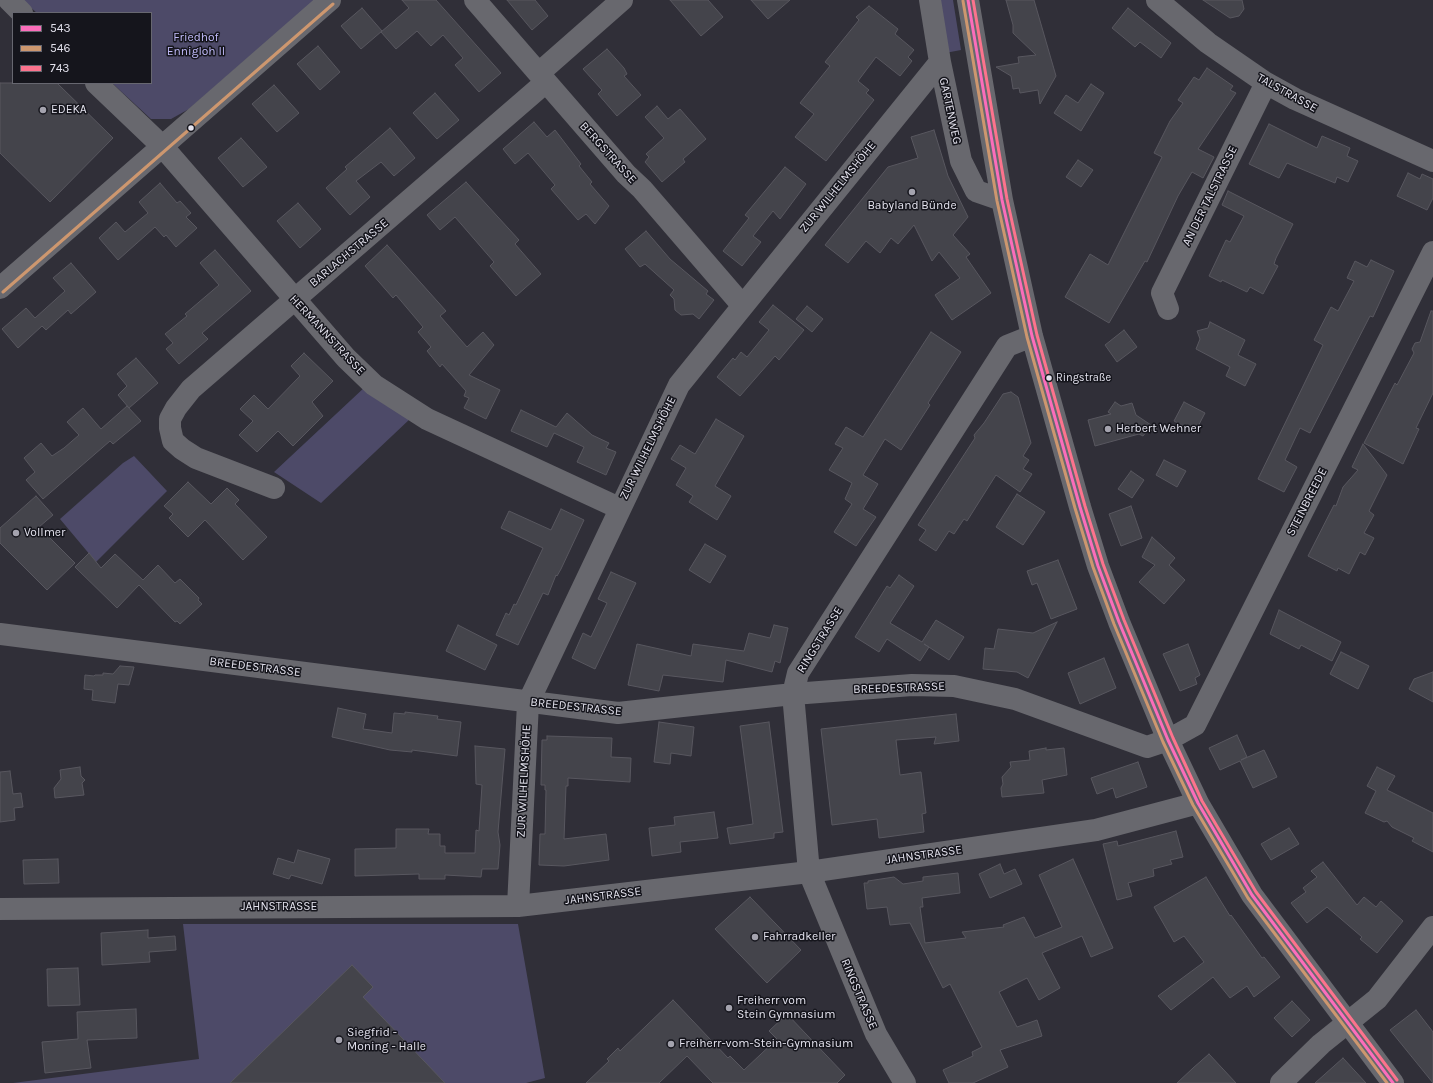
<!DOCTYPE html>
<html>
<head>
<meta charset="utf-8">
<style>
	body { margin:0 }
	#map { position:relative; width:1433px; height:1083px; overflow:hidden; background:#302f38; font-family:Karla,sans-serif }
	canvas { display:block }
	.legend { position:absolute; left:12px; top:12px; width:140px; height:72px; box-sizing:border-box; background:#15151c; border:1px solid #676770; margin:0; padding:5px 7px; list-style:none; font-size:12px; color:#e3e2ed }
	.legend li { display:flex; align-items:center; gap:8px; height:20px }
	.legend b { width:20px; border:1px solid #676770 }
</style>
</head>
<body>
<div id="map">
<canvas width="1433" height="1083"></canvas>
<ul class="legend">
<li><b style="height:5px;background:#fb6dba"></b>543</li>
<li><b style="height:5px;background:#cd976f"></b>546</li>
<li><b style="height:5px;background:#fc738d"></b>743</li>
</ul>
</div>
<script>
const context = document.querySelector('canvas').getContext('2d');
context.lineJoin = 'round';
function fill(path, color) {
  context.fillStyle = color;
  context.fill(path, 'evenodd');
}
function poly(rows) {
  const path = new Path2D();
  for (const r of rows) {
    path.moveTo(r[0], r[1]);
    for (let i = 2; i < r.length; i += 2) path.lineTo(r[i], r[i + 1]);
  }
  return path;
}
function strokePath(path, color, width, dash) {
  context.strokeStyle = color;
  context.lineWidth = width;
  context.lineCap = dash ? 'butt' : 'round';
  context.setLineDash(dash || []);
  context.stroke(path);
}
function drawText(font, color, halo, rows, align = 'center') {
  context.font = font + ' Karla,sans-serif';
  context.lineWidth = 3;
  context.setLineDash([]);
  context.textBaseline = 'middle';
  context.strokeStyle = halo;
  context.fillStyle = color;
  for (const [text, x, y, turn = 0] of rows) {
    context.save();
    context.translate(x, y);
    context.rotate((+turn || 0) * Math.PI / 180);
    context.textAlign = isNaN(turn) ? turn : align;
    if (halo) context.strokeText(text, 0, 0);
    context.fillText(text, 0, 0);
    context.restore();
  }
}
fill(poly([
	[22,0,315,0,189,109,171,119,151,119,112,83,151,83,151,13,37,13],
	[938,0,953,0,961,50,945,53],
	[366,386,411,418,321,503,274,472],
	[134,456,167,491,96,562,60,519,123,463],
	[183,924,518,924,545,1078,526,1083,13,1083,199,1059]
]), '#4d4a68');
const building = poly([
	[402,0,436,0,501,73,479,92,455,65,463,58,443,35,431,46,417,31,396,49,381,32,409,8,402,0],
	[507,0,535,0,548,16,532,30,507,0],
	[670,0,708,0,723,17,701,36,670,0],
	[751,0,790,0,768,19,751,0],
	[1006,0,1034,0,1056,76,1040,104,1038,90,1020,93,1019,88,1013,89,1011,76,996,67,1019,63,1018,57,1036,55,1013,33,1013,25,1006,0],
	[1203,0,1242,0,1244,9,1239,16,1230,18,1203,0],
	[869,6,898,29,895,34,914,50,908,57,912,61,900,76,876,57,858,81,869,90,866,93,874,100,826,161,795,137,814,114,800,103,830,66,825,62,859,20,856,17,869,6],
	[362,8,382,31,361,49,341,26,362,8],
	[1128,8,1171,43,1161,58,1140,42,1135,47,1112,28,1128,8],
	[318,46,340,72,320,90,297,64,318,46],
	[607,49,624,68,627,74,624,76,641,95,617,116,598,94,602,90,583,69,607,49],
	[1207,68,1233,86,1230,90,1236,93,1198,149,1214,157,1203,178,1192,172,1178,196,1147,262,1145,261,1109,323,1065,297,1090,254,1108,265,1162,157,1154,153,1170,121,1183,103,1178,100,1194,77,1199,80,1207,68],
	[0,83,57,83,113,138,50,202,0,153,0,83],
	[1091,84,1104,93,1081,131,1054,113,1066,95,1078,103,1091,84],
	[274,85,299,113,277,132,252,104,274,85],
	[435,93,459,120,437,139,413,113,435,93],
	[657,106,668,119,680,109,706,139,683,159,685,162,662,182,645,162,649,157,646,154,664,138,645,117,657,106],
	[534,122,547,137,555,130,581,164,579,166,592,182,590,184,609,206,595,224,586,214,578,220,551,189,555,185,528,153,515,164,503,149,534,122],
	[1269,124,1317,148,1322,136,1350,148,1347,156,1358,161,1348,182,1337,177,1335,183,1287,163,1279,178,1249,164,1269,124],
	[390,128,415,158,394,176,381,162,356,181,370,197,350,215,326,188,347,169,345,167,390,128],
	[934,130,948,176,968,217,953,235,970,254,966,257,991,293,952,320,935,295,960,278,939,252,932,261,914,225,898,244,891,238,880,253,866,241,848,263,825,245,888,167,918,158,911,137,934,130],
	[241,138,267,167,243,187,218,158,241,138],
	[1078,160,1093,170,1081,187,1066,177,1078,160],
	[785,167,806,184,780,219,773,211,753,236,761,242,742,266,723,251,749,218,745,215,785,167],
	[1408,173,1420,179,1422,174,1433,179,1433,198,1427,210,1397,196,1408,173],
	[466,182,519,240,515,244,541,274,516,296,490,266,494,262,455,217,440,230,427,215,466,182],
	[160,183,177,203,180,201,191,213,186,217,197,228,176,247,166,235,164,237,155,227,118,260,99,238,116,222,125,232,148,213,139,202,160,183],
	[1228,191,1293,224,1276,258,1274,264,1278,266,1263,294,1250,287,1247,292,1222,280,1221,282,1209,276,1226,240,1230,242,1244,216,1222,205,1228,191],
	[298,203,321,229,300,248,277,221,298,203],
	[646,231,670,259,708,291,706,294,714,300,699,319,693,314,681,315,675,310,674,299,670,295,674,290,645,264,640,267,625,249,646,231],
	[387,245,446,311,440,316,467,347,483,332,494,345,469,375,500,390,486,419,464,408,469,398,464,396,466,391,442,364,440,367,427,351,431,347,418,332,423,327,396,295,393,298,365,266,387,245],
	[215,250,251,291,202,333,208,339,179,364,166,349,173,343,165,334,187,316,185,314,219,285,200,263,215,250],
	[1371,260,1394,271,1373,317,1370,316,1310,433,1300,428,1285,460,1297,467,1284,492,1258,479,1323,345,1314,340,1331,307,1338,311,1354,281,1347,278,1355,261,1367,267,1371,260],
	[71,263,96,292,71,314,68,310,46,330,42,326,18,348,2,329,26,308,35,318,65,291,53,278,71,263],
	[773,305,804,330,779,360,775,356,740,396,717,377,733,358,735,360,741,352,747,357,769,330,759,322,773,305],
	[807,306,823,319,812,332,796,319,807,306],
	[1431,311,1433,311,1433,393,1416,428,1419,429,1403,464,1364,443,1395,383,1397,385,1414,353,1412,349,1415,343,1420,342,1431,311],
	[1210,322,1245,340,1238,355,1256,364,1245,386,1226,376,1230,367,1196,349,1200,339,1197,331,1208,328,1210,322],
	[1124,330,1137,347,1117,362,1105,345,1124,330],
	[931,332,961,352,928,403,930,405,901,450,885,439,863,475,878,484,863,509,876,517,856,546,834,532,852,504,845,499,852,483,829,470,843,448,835,444,846,427,863,437,931,332],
	[304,353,333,381,312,402,323,416,293,446,278,431,257,452,239,435,253,421,240,409,254,395,268,409,300,376,291,366,304,353],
	[136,358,158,383,129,408,118,395,127,386,117,374,136,358],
	[1011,392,1018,397,1031,443,1023,456,1029,460,1023,469,1032,474,1020,492,996,475,967,521,964,519,954,534,949,531,936,551,919,540,926,530,918,525,975,438,974,435,984,423,1003,394,1011,392],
	[1115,402,1121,406,1132,403,1136,415,1157,429,1146,432,1143,436,1139,434,1095,446,1088,420,1111,414,1108,412,1115,402],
	[1184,402,1205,413,1195,432,1174,421,1184,402],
	[127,406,141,421,113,444,110,441,43,499,26,480,35,472,24,458,41,443,52,456,64,448,79,435,67,422,83,408,101,429,127,406],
	[521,410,556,427,567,413,592,435,609,443,606,448,616,452,606,475,577,462,584,447,554,433,547,447,511,431,521,410],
	[716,419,744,436,715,486,731,496,717,520,689,502,693,496,676,485,686,468,671,459,680,445,695,454,716,419],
	[1363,444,1387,475,1369,511,1374,515,1364,533,1374,538,1365,555,1360,552,1349,574,1338,568,1337,571,1308,556,1334,505,1336,506,1343,487,1358,470,1352,467,1363,444],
	[1164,460,1186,471,1177,487,1156,475,1164,460],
	[1131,471,1144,480,1132,498,1118,489,1131,471],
	[188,482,211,504,227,488,239,500,235,504,267,537,243,560,205,520,188,537,169,518,173,514,164,506,188,482],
	[1017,494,1045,512,1023,545,996,527,1017,494],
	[36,496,53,515,39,527,75,563,47,590,0,543,0,528,36,496],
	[1131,506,1142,538,1121,546,1109,514,1131,506],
	[561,509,584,520,561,569,557,576,556,575,548,595,543,593,518,645,496,635,506,613,509,615,514,604,516,605,543,548,501,528,509,511,551,530,561,509],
	[1152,537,1175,558,1169,565,1185,580,1164,604,1139,582,1155,565,1142,557,1152,537],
	[705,544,726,556,710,583,689,570,705,544],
	[89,553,101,568,115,554,143,580,158,565,175,583,180,579,199,598,198,600,202,604,180,624,177,621,175,622,139,585,117,608,75,567,89,553],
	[1058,560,1077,609,1051,619,1037,583,1032,585,1027,571,1058,560],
	[611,572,636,583,595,669,572,658,583,633,591,637,607,603,598,599,611,572],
	[899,575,914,586,890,623,922,642,936,620,964,637,949,660,924,644,929,647,920,661,887,639,879,652,855,637,887,586,890,588,899,575],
	[1279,610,1341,642,1332,661,1301,645,1299,649,1270,634,1279,610],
	[1057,622,1028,678,1017,672,983,669,985,648,994,649,998,629,1033,633,1057,622],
	[458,625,497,645,485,670,446,651,458,625],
	[774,625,788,628,780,663,775,661,772,672,726,660,723,682,663,675,659,691,628,685,637,644,691,656,693,644,744,651,749,633,770,638,774,625],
	[1188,644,1200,675,1195,678,1197,684,1180,691,1163,654,1188,644],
	[1341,652,1369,666,1358,689,1330,674,1341,652],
	[1104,658,1116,688,1080,704,1068,673,1104,658],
	[120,666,134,667,129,685,118,684,115,703,92,700,93,690,84,689,85,675,94,676,95,675,103,675,103,673,113,674,120,666],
	[1433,672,1433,702,1409,689,1414,679,1433,672],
	[338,708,366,714,363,729,392,733,394,713,405,714,405,712,438,716,437,719,461,722,457,756,412,750,412,752,390,750,332,737,338,708],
	[956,714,959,741,934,744,936,737,896,740,900,775,921,772,926,813,922,814,924,832,879,838,877,819,832,825,821,729,956,714],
	[659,722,694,727,691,756,671,753,670,764,654,762,659,722],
	[769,722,783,832,774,833,774,838,730,844,727,828,753,824,740,726,769,722],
	[1237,735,1247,757,1241,760,1264,750,1277,777,1253,788,1240,761,1220,770,1209,748,1237,735],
	[547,736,612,738,611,757,631,758,630,782,568,778,568,786,566,786,564,839,606,834,609,860,564,866,539,865,540,834,545,834,546,790,545,790,545,785,541,785,542,740,547,740,547,736],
	[475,746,505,749,498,832,500,845,498,869,482,869,481,877,445,875,445,879,419,879,419,874,355,876,355,849,396,848,396,829,429,829,428,834,440,834,440,846,445,846,445,853,475,853,476,830,479,831,482,785,476,784,475,746],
	[1046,748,1046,750,1064,748,1067,775,1042,780,1044,793,1002,797,1001,788,1003,784,1002,777,1011,767,1010,762,1030,760,1029,751,1046,748],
	[1138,762,1147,787,1116,798,1113,788,1097,794,1091,778,1138,762],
	[80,767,81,776,85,780,82,783,84,795,55,798,54,788,61,779,60,770,80,767],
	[1377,767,1395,776,1387,790,1433,813,1433,852,1412,841,1414,838,1392,827,1387,821,1384,822,1365,813,1376,791,1367,786,1377,767],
	[10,771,13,794,21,793,23,807,14,808,15,820,0,822,0,772,10,771],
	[714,812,718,838,680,842,681,852,652,856,649,828,675,825,674,817,714,812],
	[1289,828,1299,844,1271,860,1261,844,1289,828],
	[1176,831,1183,857,1170,860,1172,864,1153,869,1154,876,1128,883,1132,896,1117,900,1103,844,1117,841,1118,846,1176,831],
	[298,850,330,859,322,884,291,875,289,879,273,874,278,858,294,863,298,850],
	[58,859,59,883,24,884,23,860,58,859],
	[1073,859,1113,948,1091,957,1082,936,1042,953,1060,988,1039,1000,1027,978,999,992,1017,1027,1037,1020,1042,1036,1000,1050,1008,1067,973,1083,949,1083,943,1070,973,1056,972,1052,982,1047,950,984,943,988,910,923,890,925,887,907,867,909,864,883,868,883,868,881,894,877,903,884,923,881,923,877,958,873,960,893,922,898,923,907,920,907,925,943,966,938,962,932,1004,927,1003,925,1024,917,1035,938,1062,927,1039,875,1073,859],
	[1323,862,1357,905,1364,897,1376,907,1381,901,1403,921,1377,953,1360,939,1362,937,1327,907,1307,923,1291,903,1306,892,1303,888,1317,877,1311,871,1323,862],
	[1000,864,1004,874,1015,869,1022,884,990,898,979,874,1000,864],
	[1206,877,1230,916,1231,915,1262,958,1264,957,1280,977,1254,997,1247,986,1230,998,1213,977,1171,1010,1158,996,1204,962,1184,936,1174,942,1154,907,1206,877],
	[750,897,801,950,767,983,715,929,750,897],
	[148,930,148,938,175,936,176,950,149,952,150,962,102,965,101,933,148,930],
	[352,965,373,987,363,997,445,1083,230,1083,352,965],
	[78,968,80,1005,48,1006,47,969,78,968],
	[673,1000,728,1058,730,1056,744,1070,777,1039,769,1031,787,1014,845,1075,837,1083,713,1083,687,1056,659,1083,586,1083,609,1061,607,1059,618,1048,620,1051,673,1000],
	[1292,1001,1310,1020,1292,1037,1274,1018,1292,1001],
	[136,1009,137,1038,87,1040,91,1068,45,1073,42,1042,78,1039,77,1012,136,1009],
	[1416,1010,1433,1032,1433,1083,1390,1030,1416,1010],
	[1209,1054,1236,1083,1177,1083,1193,1068,1209,1054],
	[1343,1058,1366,1083,1315,1083,1343,1058]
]);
fill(building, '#44444b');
strokePath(building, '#58575f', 1);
strokePath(poly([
	[9,0,22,13],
	[475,0,626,174,642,189,742,305],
	[930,0,940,62,961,161,976,191,1002,200],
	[968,0,1002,200,1032,336,1080,507,1098,566,1119,622,1168,740,1198,803,1252,895,1393,1083],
	[1157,0,1208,43,1266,83,1295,99,1433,161],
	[539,73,622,0],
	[96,83,162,146,346,358,374,385,427,419,619,508],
	[0,288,330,0],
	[1168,309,1162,293,1266,83],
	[274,488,196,458,182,449,173,441,170,428,170,419,176,408,191,389,546,82],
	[0,634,618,713,793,694,912,685,954,686,1015,699,1147,747,1168,740,1195,725,1433,252],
	[518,906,528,703,679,385,940,62],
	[0,909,518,906,809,872,1096,830,1198,803],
	[905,1083,876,1034,809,872,793,694,798,673,1007,346,1032,336],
	[1281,1083,1321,1044,1377,999,1433,927]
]), '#68686e', 22);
strokePath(poly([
	[968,0,1002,200,1032,336,1080,507,1098,566,1119,622,1168,740,1198,803,1252,895,1393,1083]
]), '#fb6dba', 3);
strokePath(poly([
	[963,1,997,201,1027,337,1075,508,1093,567,1114,624,1163,742,1193,805,1248,898,1387,1083],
	[3,292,333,4]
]), '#cd976f', 3);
strokePath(poly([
	[973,0,1007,199,1037,335,1085,506,1103,564,1124,620,1173,738,1202,801,1256,892,1397,1080]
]), '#fc738d', 3);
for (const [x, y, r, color] of [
	[43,110,4,"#a4a3ae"],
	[191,128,3.5,"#e3e2ed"],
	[912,192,4,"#a4a3ae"],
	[1049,378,3.5,"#e3e2ed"],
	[1108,429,4,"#a4a3ae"],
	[16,533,4,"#a4a3ae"],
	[755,937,4,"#a4a3ae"],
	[729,1008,4,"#a4a3ae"],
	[339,1040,4,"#a4a3ae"],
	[671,1044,4,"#a4a3ae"]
]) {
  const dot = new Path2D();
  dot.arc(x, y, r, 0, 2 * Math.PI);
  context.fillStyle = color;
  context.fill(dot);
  strokePath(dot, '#15151c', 1.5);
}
drawText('11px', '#e3e2ed', '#15151c', [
	["Ringstraße",1056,378]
], 'left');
drawText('12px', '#c1bbfa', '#15151c', [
	["Friedhof",196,38],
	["Ennigloh II",196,52]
]);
drawText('12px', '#e3e2ed', '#15151c', [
	["TALSTRASSE",1287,93,29],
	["GARTENWEG",950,111,78],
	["BERGSTRASSE",608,153,48],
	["ZUR WILHELMSHÖHE",838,187,-51],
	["AN DER TALSTRASSE",1210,196,-64],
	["BARLACHSTRASSE",349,253,-40],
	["HERMANNSTRASSE",327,335,47],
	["ZUR WILHELMSHÖHE",648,448,-64],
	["STEINBREEDE",1307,502,-63],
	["RINGSTRASSE",820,640,-58],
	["BREEDESTRASSE",255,667,7],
	["BREEDESTRASSE",899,688,-2],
	["BREEDESTRASSE",576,707,6],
	["ZUR WILHELMSHÖHE",524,781,-87],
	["JAHNSTRASSE",924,855,-8],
	["JAHNSTRASSE",603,896,-7],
	["JAHNSTRASSE",279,907],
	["RINGSTRASSE",859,994,67]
]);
drawText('12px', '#e3e2ed', '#15151c', [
	["EDEKA",51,110],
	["Babyland Bünde",912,206,"center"],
	["Herbert Wehner",1116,429],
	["Vollmer",24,533],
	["Fahrradkeller",763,937],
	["Freiherr vom",737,1001],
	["Stein Gymnasium",737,1015],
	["Siegfrid -",347,1033],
	["Moning - Halle",347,1047],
	["Freiherr-vom-Stein-Gymnasium",679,1044]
], 'left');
</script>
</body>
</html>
